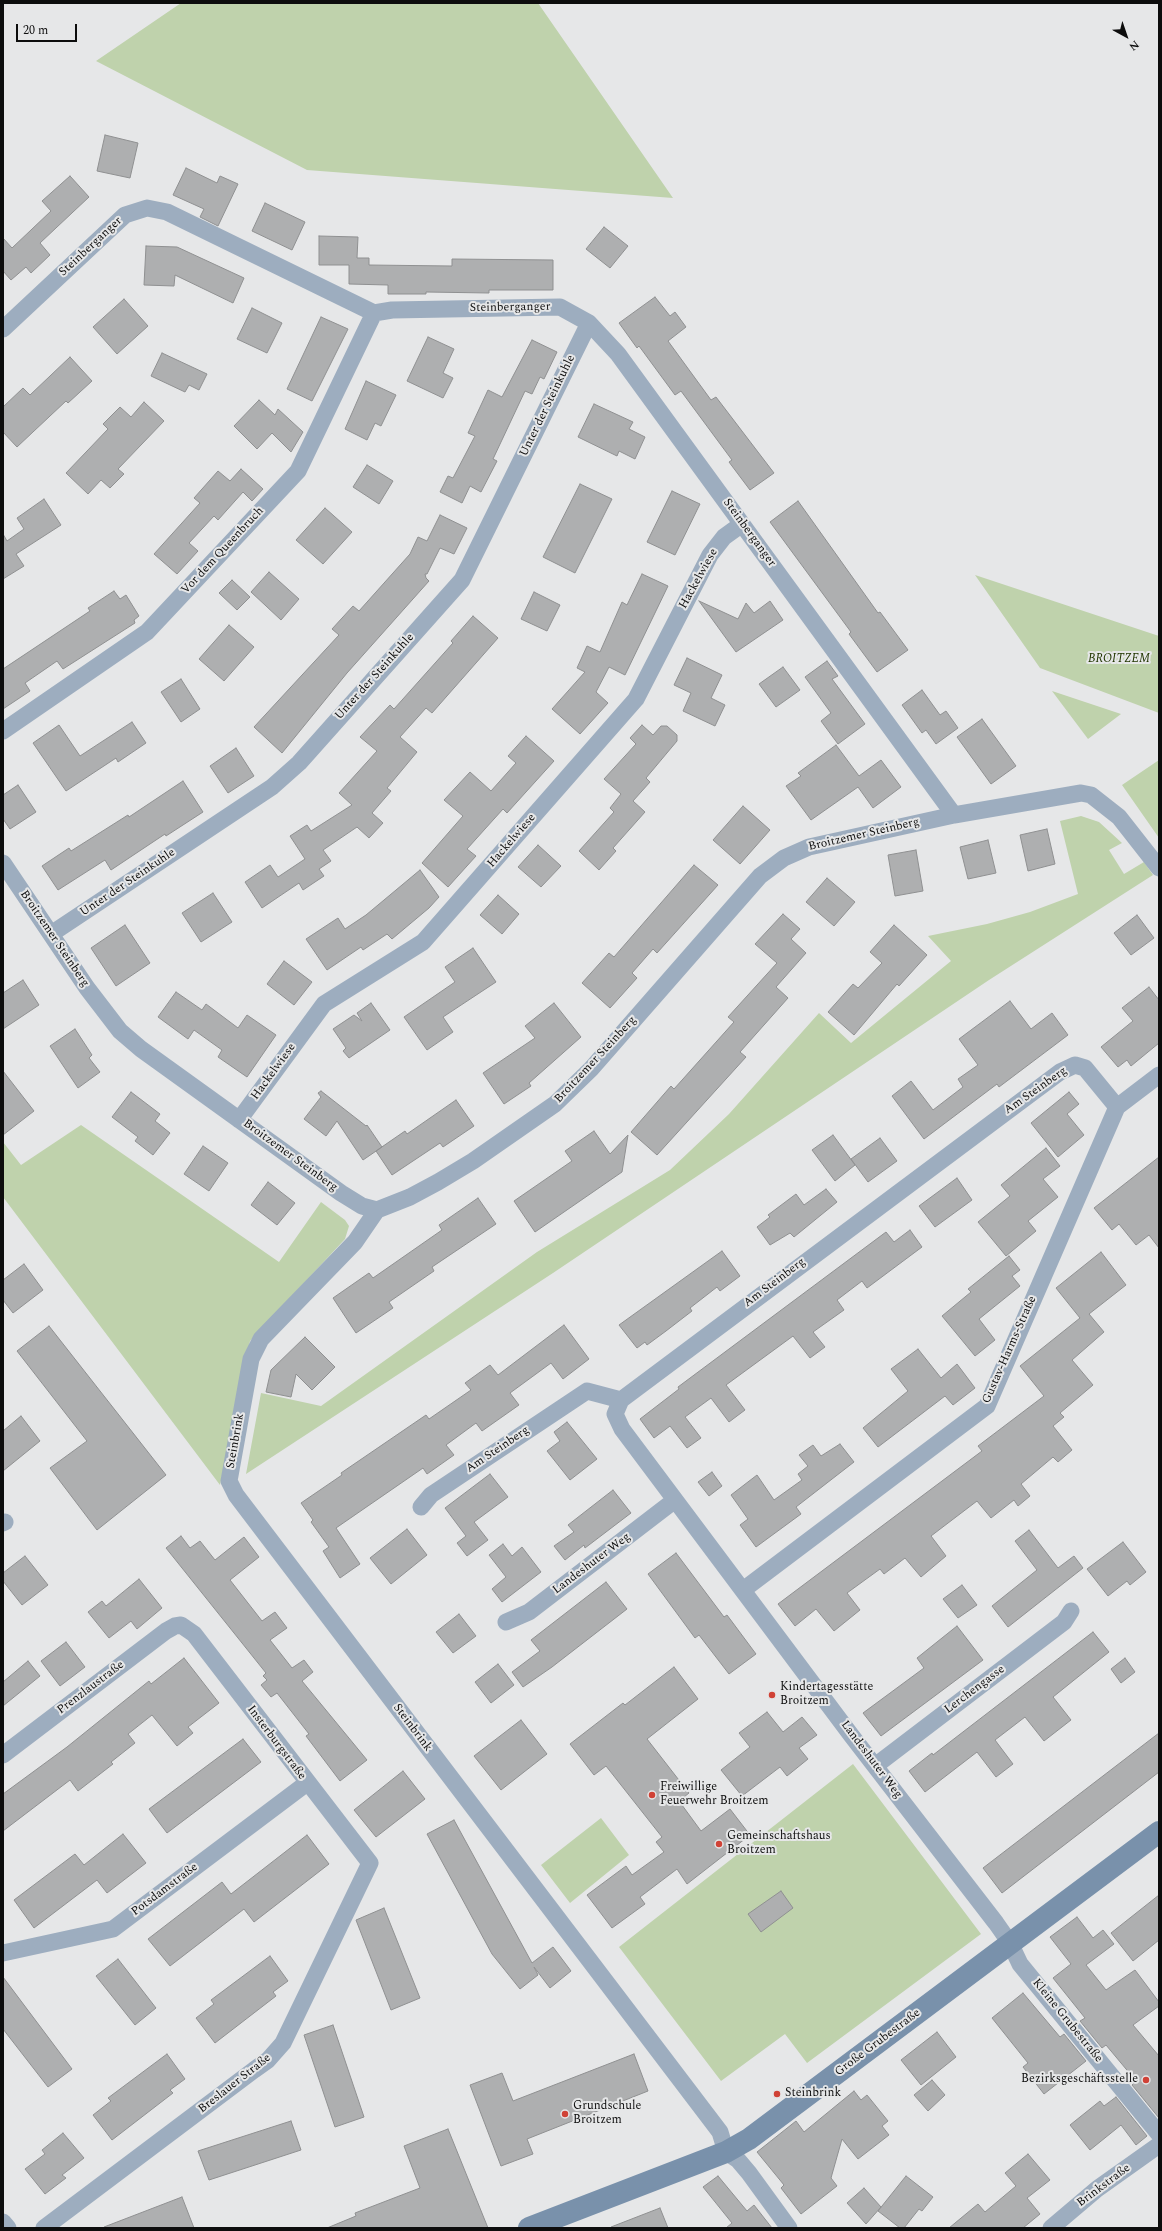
<!DOCTYPE html>
<html>
<head>
<meta charset="utf-8">
<style>
	body { margin:0 }
	#map { position:relative; width:1162px; height:2231px; overflow:hidden; background:#e6e7e8; font-family:Spectral,serif }
	canvas { display:block }
	.frame { position:absolute; inset:0; border:4px solid #0d0d0d; pointer-events:none }
	.north { position:absolute; left:1106px; top:16px; width:40px; height:40px; -webkit-text-stroke:3px #e6e7e8; paint-order:stroke; rotate:140deg; font-size:11px; font-weight:700; line-height:16px; text-align:center; color:#0d0d0d }
	.north::after { content:''; display:block; margin:auto; width:14px; height:18px; background:#0d0d0d; clip-path:polygon(50% 0,100% 100%,50% 72%,0 100%) }
	.scale { position:absolute; left:16px; top:24px; width:61px; height:18px; box-sizing:border-box; border:2px solid #0d0d0d; border-top:0; padding-left:5px; font-size:12px; line-height:14px; white-space:nowrap; color:#0d0d0d; -webkit-text-stroke:3px #e6e7e8; paint-order:stroke }
</style>
</head>
<body>
<div id="map">
<canvas width="1162" height="2231"></canvas>
<div class="frame"></div>
<div class="north">N</div>
<div class="scale">20 m</div>
</div>
<script>
const context = document.querySelector('canvas').getContext('2d');
context.lineJoin = 'round';
function fill(path, color) {
  context.fillStyle = color;
  context.fill(path, 'evenodd');
}
function poly(rows) {
  const path = new Path2D();
  for (const r of rows) {
    path.moveTo(r[0], r[1]);
    for (let i = 2; i < r.length; i += 2) path.lineTo(r[i], r[i + 1]);
  }
  return path;
}
function strokePath(path, color, width, dash) {
  context.strokeStyle = color;
  context.lineWidth = width;
  context.lineCap = dash ? 'butt' : 'round';
  context.setLineDash(dash || []);
  context.stroke(path);
}
function drawText(font, color, halo, rows, align = 'center') {
  context.font = font + ' Spectral,serif';
  context.lineWidth = 4;
  context.setLineDash([]);
  context.textBaseline = 'middle';
  context.strokeStyle = halo;
  context.fillStyle = color;
  for (const [text, x, y, turn = 0] of rows) {
    context.save();
    context.translate(x, y);
    context.rotate((+turn || 0) * Math.PI / 180);
    context.textAlign = isNaN(turn) ? turn : align;
    if (halo) context.strokeText(text, 0, 0);
    context.fillText(text, 0, 0);
    context.restore();
  }
}
fill(poly([
	[181,3,538,3,673,198,307,170,96,61],
	[975,575,1159,636,1159,713,1040,668],
	[1052,691,1121,714,1088,739],
	[1159,760,1159,838,1122,785],
	[1081,816,1099,822,1122,843,1109,850,1124,874,1144,862,1153,875,989,980,553,1273,246,1474,261,1393,321,1406,537,1252,670,1170,729,1114,819,1013,851,1043,951,961,928,936,987,924,1030,912,1078,894,1060,821],
	[81,1125,279,1262,321,1202,345,1220,349,1226,345,1239,250,1341,220,1485,3,1197,3,1142,21,1165],
	[853,1764,981,1934,807,2063,785,2034,721,2081,619,1947],
	[601,1818,629,1855,570,1903,541,1865]
]), '#bfd2ac');
const building = poly([
	[105,135,138,143,130,178,97,171,105,135],
	[186,168,217,183,220,176,238,184,218,226,200,217,204,209,173,195,186,168],
	[70,176,89,197,40,243,50,255,31,273,26,267,11,280,3,271,3,238,12,248,51,211,42,201,70,176],
	[265,203,305,222,292,250,252,231,265,203],
	[604,227,628,246,610,268,586,249,604,227],
	[319,236,358,237,357,258,369,258,369,265,452,266,452,259,553,260,553,290,489,290,489,293,426,292,426,294,388,294,388,285,349,284,349,265,319,265,319,236],
	[146,246,177,247,244,278,233,303,175,275,174,286,144,285,146,246],
	[655,297,670,316,675,312,686,327,668,341,711,400,716,397,774,473,750,490,729,462,732,460,681,391,675,395,639,346,637,348,619,323,655,297],
	[124,299,148,326,117,354,93,327,124,299],
	[252,308,282,323,267,353,237,339,252,308],
	[321,317,348,329,312,401,287,389,321,317],
	[428,337,454,349,443,373,453,378,443,398,407,381,428,337],
	[532,340,557,352,544,379,540,377,532,394,525,391,493,459,497,461,481,492,470,486,462,503,440,492,448,476,453,478,475,436,468,433,488,390,502,397,532,340],
	[162,353,207,374,199,390,189,385,185,392,151,376,162,353],
	[70,357,92,381,68,403,66,401,17,447,3,432,3,407,23,388,30,395,70,357],
	[366,381,396,395,381,426,375,423,367,440,345,429,366,381],
	[259,400,275,415,278,409,303,432,291,452,272,433,257,449,234,426,259,400],
	[144,402,164,421,118,469,124,474,110,488,101,480,88,494,66,473,108,429,103,424,120,407,131,417,144,402],
	[594,404,633,422,629,429,645,437,635,459,619,451,617,456,578,437,594,404],
	[367,465,393,481,379,504,353,487,367,465],
	[241,469,263,489,252,501,243,492,218,520,214,516,189,543,198,551,177,574,154,554,200,503,194,498,218,471,230,481,241,469],
	[580,484,612,499,575,573,543,557,580,484],
	[672,491,700,504,675,555,647,542,672,491],
	[44,499,61,525,16,554,24,566,3,579,3,534,7,541,24,529,17,518,44,499],
	[798,501,878,613,880,612,908,650,877,672,849,634,851,632,770,522,798,501],
	[325,508,352,532,323,564,296,540,325,508],
	[440,515,467,528,454,554,440,548,427,574,425,574,426,578,429,581,347,673,282,753,254,727,339,635,332,629,353,606,359,611,410,554,418,537,427,541,440,515],
	[269,572,299,599,281,620,251,592,269,572],
	[642,574,668,586,625,675,609,667,596,692,608,703,580,734,552,709,585,672,577,668,587,646,600,652,622,602,627,605,642,574],
	[232,580,250,597,237,610,219,593,232,580],
	[114,591,120,599,126,595,139,616,134,620,135,623,63,669,57,661,25,683,30,691,3,709,3,669,90,611,88,608,114,591],
	[534,592,560,605,547,631,521,619,534,592],
	[699,601,738,619,746,603,754,613,770,601,783,620,736,652,699,601],
	[473,616,498,638,432,713,426,708,400,737,417,752,387,788,391,791,372,813,383,823,369,838,357,827,323,850,331,861,319,869,324,876,303,890,299,883,262,908,245,882,270,865,278,877,305,859,290,836,307,825,311,831,352,805,339,793,377,751,360,737,390,705,394,709,453,643,451,641,473,616],
	[229,625,254,647,224,681,199,659,229,625],
	[687,658,722,675,711,698,725,705,715,726,683,711,691,693,674,685,687,658],
	[827,661,838,676,832,679,865,724,838,744,821,721,831,713,805,677,827,661],
	[783,667,800,690,776,707,759,684,783,667],
	[181,679,200,709,181,722,161,692,181,679],
	[922,690,940,715,946,711,958,728,936,744,926,730,922,733,902,705,922,690],
	[982,719,1016,766,991,784,957,737,982,719],
	[132,722,146,743,118,762,116,758,66,791,33,743,59,725,80,756,132,722],
	[642,725,653,735,661,726,667,726,677,735,677,741,646,778,650,782,633,801,645,812,613,848,616,851,599,870,579,851,614,812,610,808,621,794,604,779,636,744,630,738,642,725],
	[526,736,554,761,507,813,503,809,467,849,476,856,448,887,422,863,463,816,444,800,470,772,491,791,516,763,508,756,526,736],
	[836,745,859,776,881,760,901,787,873,808,858,787,811,820,786,786,801,776,798,773,836,745],
	[236,748,254,776,228,793,210,766,236,748],
	[183,781,203,812,166,836,165,834,111,870,105,860,58,890,42,866,69,848,71,851,128,815,129,817,183,781],
	[18,785,36,812,10,829,3,819,3,795,18,785],
	[743,806,770,830,740,864,713,840,743,806],
	[1047,829,1055,864,1028,871,1020,835,1047,829],
	[988,840,996,873,968,879,960,847,988,840],
	[538,845,561,866,541,887,518,867,538,845],
	[916,850,923,891,895,896,888,855,916,850],
	[694,865,718,885,657,953,653,949,632,973,637,978,610,1008,582,983,609,953,614,957,694,865],
	[420,870,439,897,429,908,392,939,387,934,363,950,361,947,327,970,306,939,338,918,345,929,366,915,420,870],
	[827,878,855,902,834,926,806,902,827,878],
	[213,893,232,922,201,942,182,913,213,893],
	[498,895,519,914,502,934,480,915,498,895],
	[783,914,800,929,791,939,806,953,776,987,788,998,740,1052,746,1057,657,1155,631,1132,671,1086,674,1089,734,1022,728,1017,777,963,755,944,783,914],
	[1137,915,1154,938,1131,955,1114,933,1137,915],
	[125,925,150,963,116,986,91,948,125,925],
	[894,925,927,955,899,986,897,984,854,1035,828,1012,853,984,858,988,882,963,870,952,894,925],
	[473,948,496,982,443,1017,453,1032,427,1050,404,1017,455,982,445,967,473,948],
	[284,961,312,982,294,1005,267,984,284,961],
	[23,980,39,1005,3,1029,3,993,23,980],
	[1149,987,1159,1000,1159,1043,1131,1066,1127,1060,1118,1067,1101,1047,1133,1021,1122,1008,1149,987],
	[176,992,202,1010,206,1004,238,1028,247,1015,276,1035,247,1077,218,1057,222,1050,194,1030,188,1039,158,1017,176,992],
	[1010,1001,1031,1029,1052,1013,1068,1035,999,1087,997,1084,924,1139,892,1096,911,1081,933,1110,963,1087,958,1079,978,1065,959,1039,1010,1001],
	[371,1003,390,1030,349,1058,343,1051,346,1048,333,1029,354,1015,362,1021,357,1013,371,1003],
	[554,1003,581,1037,529,1083,531,1086,504,1104,483,1073,535,1038,525,1026,554,1003],
	[75,1029,92,1055,89,1058,100,1072,78,1088,50,1046,75,1029],
	[3,1071,34,1111,3,1135,3,1071],
	[321,1091,366,1126,367,1125,382,1147,363,1160,337,1121,326,1136,304,1119,321,1097,318,1093,321,1091],
	[131,1092,160,1114,155,1121,170,1133,153,1155,135,1141,138,1137,112,1117,131,1092],
	[1069,1092,1079,1104,1067,1114,1084,1135,1058,1157,1031,1123,1069,1092],
	[456,1100,474,1126,443,1147,440,1143,392,1175,376,1151,405,1131,407,1134,456,1100],
	[594,1131,610,1154,628,1135,622,1172,535,1232,514,1201,572,1161,565,1151,594,1131],
	[833,1135,855,1165,835,1181,812,1150,833,1135],
	[880,1138,897,1161,868,1182,851,1159,880,1138],
	[203,1146,228,1163,209,1191,184,1174,203,1146],
	[1046,1148,1060,1166,1043,1179,1058,1197,1028,1221,1036,1231,1006,1256,978,1222,1010,1196,1001,1185,1046,1148],
	[1159,1157,1159,1248,1149,1235,1136,1245,1119,1224,1112,1230,1094,1208,1159,1157],
	[957,1178,972,1200,935,1227,919,1206,957,1178],
	[268,1182,295,1203,277,1225,251,1205,268,1182],
	[826,1189,837,1202,794,1237,790,1233,770,1245,757,1227,770,1217,768,1215,796,1194,804,1205,826,1189],
	[478,1198,496,1224,432,1267,434,1271,389,1302,393,1308,356,1333,333,1298,369,1273,373,1278,442,1230,439,1225,478,1198],
	[910,1230,922,1247,867,1288,862,1281,837,1300,844,1310,813,1332,825,1347,810,1358,793,1336,726,1385,745,1410,729,1422,711,1398,685,1417,701,1438,687,1448,670,1426,654,1438,640,1419,679,1389,678,1387,886,1232,894,1242,910,1230],
	[722,1251,740,1276,720,1291,717,1287,690,1308,692,1311,666,1331,647,1345,645,1342,637,1348,619,1325,722,1251],
	[1101,1252,1126,1285,1089,1314,1104,1332,1072,1360,1093,1385,1060,1413,1064,1417,1053,1426,1072,1450,1058,1462,1053,1457,1021,1484,1030,1496,1018,1506,1014,1500,991,1518,977,1501,931,1536,946,1556,921,1577,905,1558,884,1574,880,1569,847,1593,860,1610,834,1631,816,1609,795,1626,778,1604,982,1451,978,1446,1044,1396,1020,1366,1080,1318,1056,1288,1101,1252],
	[1009,1256,1020,1270,1012,1276,1020,1286,979,1319,995,1340,975,1356,942,1316,971,1292,968,1289,1009,1256],
	[24,1264,43,1290,13,1313,3,1300,3,1280,24,1264],
	[564,1325,589,1359,563,1379,551,1363,510,1393,519,1405,482,1431,476,1423,446,1445,454,1455,427,1474,423,1468,336,1528,360,1564,340,1578,323,1551,329,1547,311,1522,313,1520,301,1503,342,1475,341,1473,426,1415,429,1419,471,1390,465,1383,490,1365,498,1375,564,1325],
	[49,1326,166,1475,97,1530,50,1468,87,1441,17,1351,49,1326],
	[305,1337,335,1367,312,1390,296,1374,291,1397,266,1392,271,1370,305,1337],
	[918,1349,941,1378,957,1364,975,1388,953,1405,945,1396,878,1447,863,1428,908,1391,891,1369,918,1349],
	[21,1416,40,1441,3,1471,3,1431,21,1416],
	[567,1422,597,1459,570,1480,547,1451,560,1441,554,1432,567,1422],
	[840,1444,854,1462,796,1507,801,1514,756,1547,740,1525,748,1519,731,1495,757,1475,774,1500,802,1480,798,1474,808,1466,799,1455,813,1445,821,1456,840,1444],
	[712,1472,722,1486,709,1496,698,1482,712,1472],
	[490,1474,508,1497,474,1522,488,1540,467,1556,457,1543,466,1536,445,1508,490,1474],
	[613,1490,631,1513,585,1548,584,1545,565,1560,554,1546,574,1532,568,1525,613,1490],
	[407,1529,427,1555,391,1584,370,1558,407,1529],
	[1029,1530,1058,1568,1074,1556,1083,1568,1008,1627,992,1606,1037,1570,1015,1541,1029,1530],
	[181,1536,190,1548,200,1541,215,1560,244,1537,259,1557,230,1580,262,1621,275,1612,287,1628,270,1640,292,1668,304,1660,313,1672,302,1681,367,1760,340,1781,306,1736,309,1734,277,1693,271,1697,261,1685,267,1680,263,1676,266,1673,166,1548,181,1536],
	[1123,1542,1146,1572,1130,1585,1127,1581,1108,1596,1087,1569,1123,1542],
	[503,1544,512,1556,522,1547,541,1572,502,1602,492,1589,506,1577,489,1555,503,1544],
	[676,1553,724,1617,727,1615,756,1654,729,1674,699,1635,695,1638,648,1574,676,1553],
	[25,1556,48,1585,22,1605,3,1581,3,1573,25,1556],
	[139,1579,162,1608,137,1629,131,1621,109,1638,88,1612,102,1601,106,1606,139,1579],
	[606,1582,627,1609,552,1667,523,1687,512,1672,540,1651,531,1640,606,1582],
	[962,1585,977,1605,958,1618,943,1599,962,1585],
	[459,1614,476,1636,453,1653,436,1632,459,1614],
	[957,1626,983,1660,881,1736,863,1713,924,1668,917,1658,957,1626],
	[1093,1632,1109,1652,1053,1697,1071,1720,1044,1741,1025,1717,995,1740,1013,1764,996,1777,977,1752,925,1792,909,1771,932,1753,933,1755,1093,1632],
	[66,1642,85,1667,60,1686,41,1661,66,1642],
	[184,1658,219,1703,188,1727,193,1733,177,1746,152,1715,128,1734,135,1743,111,1762,113,1764,78,1791,70,1780,3,1831,3,1794,67,1747,149,1681,151,1684,184,1658],
	[1125,1658,1135,1672,1121,1683,1111,1669,1125,1658],
	[28,1661,40,1676,3,1706,3,1682,28,1661],
	[498,1664,514,1685,491,1703,475,1682,498,1664],
	[674,1667,698,1699,647,1739,689,1793,679,1801,701,1831,730,1809,750,1835,687,1884,677,1869,640,1897,645,1904,612,1928,587,1895,626,1866,632,1875,664,1852,656,1842,662,1837,606,1766,594,1775,570,1744,623,1703,625,1705,674,1667],
	[767,1712,783,1732,802,1717,817,1735,799,1748,808,1759,787,1776,780,1767,742,1796,721,1770,750,1747,739,1733,767,1712],
	[521,1720,547,1754,501,1790,474,1756,521,1720],
	[1159,1733,1159,1772,1002,1893,983,1868,1159,1733],
	[243,1739,261,1762,167,1833,149,1809,243,1739],
	[403,1771,425,1799,376,1837,354,1810,403,1771],
	[454,1820,532,1963,553,1947,571,1971,550,1988,534,1967,538,1975,520,1989,492,1954,427,1834,454,1820],
	[123,1834,146,1863,107,1893,97,1880,34,1928,14,1900,75,1854,84,1865,123,1834],
	[307,1835,329,1864,254,1922,244,1909,170,1966,148,1939,222,1882,231,1894,307,1835],
	[781,1891,793,1908,761,1932,748,1914,781,1891],
	[1159,1895,1159,1940,1133,1961,1111,1933,1159,1895],
	[384,1908,420,1998,391,2010,356,1920,384,1908],
	[1077,1917,1093,1938,1103,1930,1114,1944,1086,1965,1106,1990,1135,1970,1159,2002,1159,2006,1133,2025,1159,2056,1159,2118,1132,2085,1136,2081,1106,2045,1102,2048,1080,2021,1085,2018,1053,1978,1071,1964,1050,1937,1077,1917],
	[270,1956,288,1981,273,1992,276,1996,215,2043,196,2018,214,2004,211,2000,270,1956],
	[118,1959,156,2008,135,2025,96,1976,118,1959],
	[3,1977,72,2069,48,2087,3,2029,3,1977],
	[1023,1993,1060,2037,1064,2034,1086,2061,1044,2094,1023,2067,1028,2063,992,2018,1023,1993],
	[333,2025,364,2117,335,2127,304,2035,333,2025],
	[937,2032,956,2057,921,2085,901,2060,937,2032],
	[167,2054,185,2079,170,2090,173,2093,112,2140,93,2115,111,2101,108,2098,167,2054],
	[634,2054,648,2091,527,2139,533,2154,501,2166,470,2085,502,2073,513,2101,634,2054],
	[932,2080,945,2095,928,2111,914,2095,932,2080],
	[854,2091,861,2100,867,2095,888,2121,882,2126,889,2135,858,2159,842,2139,831,2178,837,2186,801,2214,781,2188,784,2185,757,2152,796,2121,804,2132,854,2091],
	[1116,2097,1147,2136,1136,2145,1121,2125,1090,2150,1070,2125,1100,2101,1104,2106,1116,2097],
	[291,2121,301,2150,209,2180,198,2151,291,2121],
	[448,2129,488,2228,327,2228,356,2216,355,2213,420,2188,404,2146,448,2129],
	[63,2133,84,2158,62,2175,66,2178,45,2194,25,2169,45,2154,42,2150,63,2133],
	[1028,2154,1050,2180,1027,2198,1040,2214,1023,2228,949,2228,978,2204,985,2212,1016,2186,1005,2173,1028,2154],
	[718,2176,747,2211,754,2205,772,2228,726,2228,732,2223,703,2187,718,2176],
	[906,2176,933,2197,922,2211,919,2209,904,2228,900,2228,878,2211,906,2176],
	[864,2188,881,2207,866,2224,847,2203,864,2188],
	[182,2197,194,2228,104,2228,104,2227,182,2197],
	[660,2208,668,2228,611,2228,611,2227,660,2208]
]);
fill(building, '#aeafb0');
strokePath(building, '#8f9091', 1);
strokePath(poly([
	[3,329,125,215,147,208,167,212,374,313,392,310,560,307,589,323,618,354,954,815],
	[3,731,147,632,298,471,374,313],
	[3,863,87,988,120,1031,141,1049,341,1193,362,1206,377,1210,410,1197,438,1182,473,1161,555,1104,591,1069,760,876,784,858,809,847,954,815,1081,793,1091,795,1119,817,1159,868],
	[51,934,272,787,299,763,462,580,589,323],
	[239,1120,324,1004,423,942,636,699,710,555,724,537,742,524],
	[377,1210,355,1242,261,1339,251,1359,229,1481,236,1495,720,2132,726,2152,738,2160,749,2173,789,2228],
	[621,1400,615,1414,622,1429,851,1735,996,1923,1010,1943,1020,1964,1159,2134],
	[621,1400,1060,1072,1075,1065,1085,1068,1117,1107],
	[421,1507,431,1495,587,1391,621,1400],
	[3,1523,5,1522],
	[743,1590,987,1406,1117,1107,1159,1075],
	[506,1622,529,1612,675,1500],
	[3,1755,166,1631,175,1626,181,1625,194,1634,370,1863,283,2043,268,2060,254,2070,44,2228],
	[875,1766,1064,1622,1071,1611],
	[3,1953,113,1929,307,1783],
	[3,2222,8,2228],
	[1051,2228,1097,2189,1159,2145]
]), '#9dadbf', 17);
strokePath(poly([
	[529,2228,726,2152,749,2139,1159,1832]
]), '#7991ab', 22);
for (const [x, y, r, color] of [
	[772,1695,4,"#d04236"],
	[652,1795,4,"#d04236"],
	[719,1844,4,"#d04236"],
	[1146,2080,4,"#d04236"],
	[777,2094,4,"#d04236"],
	[565,2114,4,"#d04236"]
]) {
  const dot = new Path2D();
  dot.arc(x, y, r, 0, 2 * Math.PI);
  context.fillStyle = color;
  context.fill(dot);
  strokePath(dot, '#e6e7e8', 1.5);
}
drawText('12px', '#0d0d0d', '#e6e7e8', [
	["Steinberganger",91,247,-43],
	["Steinberganger",510,308,-1],
	["Unter der Steinkuhle",548,406,-64],
	["Steinberganger",749,533,54],
	["Vor dem Queenbruch",223,551,-47],
	["Hackelwiese",699,579,-61],
	["Unter der Steinkuhle",375,677,-48],
	["Broitzemer Steinberg",864,835,-13],
	["Hackelwiese",512,841,-49],
	["Unter der Steinkuhle",128,883,-34],
	["Broitzemer Steinberg",54,939,56],
	["Broitzemer Steinberg",596,1060,-47],
	["Hackelwiese",274,1072,-54],
	["Am Steinberg",1036,1091,-35],
	["Broitzemer Steinberg",290,1156,36],
	["Am Steinberg",775,1283,-37],
	["Gustav-Harms-Straße",1010,1350,-66],
	["Steinbrink",236,1441,-80],
	["Am Steinberg",498,1450,-34],
	["Landeshuter Weg",592,1564,-37],
	["Prenzlaustraße",91,1688,-37],
	["Lerchengasse",975,1690,-37],
	["Steinbrink",412,1728,53],
	["Insterburgstraße",276,1743,53],
	["Landeshuter Weg",871,1760,53],
	["Potsdamstraße",165,1890,-37],
	["Kleine Grubestraße",1067,2021,51],
	["Große Grubestraße",878,2043,-37],
	["Breslauer Straße",235,2084,-38],
	["Brinkstraße",1104,2186,-37]
]);
drawText('italic 12px', '#213600', '#e6e7e8', [
	["BROITZEM",1119,660]
]);
drawText('12px', '#0d0d0d', '#e6e7e8', [
	["Kindertagesstätte",780,1688],
	["Broitzem",780,1702],
	["Freiwillige",660,1788],
	["Feuerwehr Broitzem",660,1802],
	["Gemeinschaftshaus",727,1837],
	["Broitzem",727,1851],
	["Bezirksgeschäftsstelle",1138,2080,"right"],
	["Steinbrink",785,2094],
	["Grundschule",573,2107],
	["Broitzem",573,2121]
], 'left');
</script>
</body>
</html>
